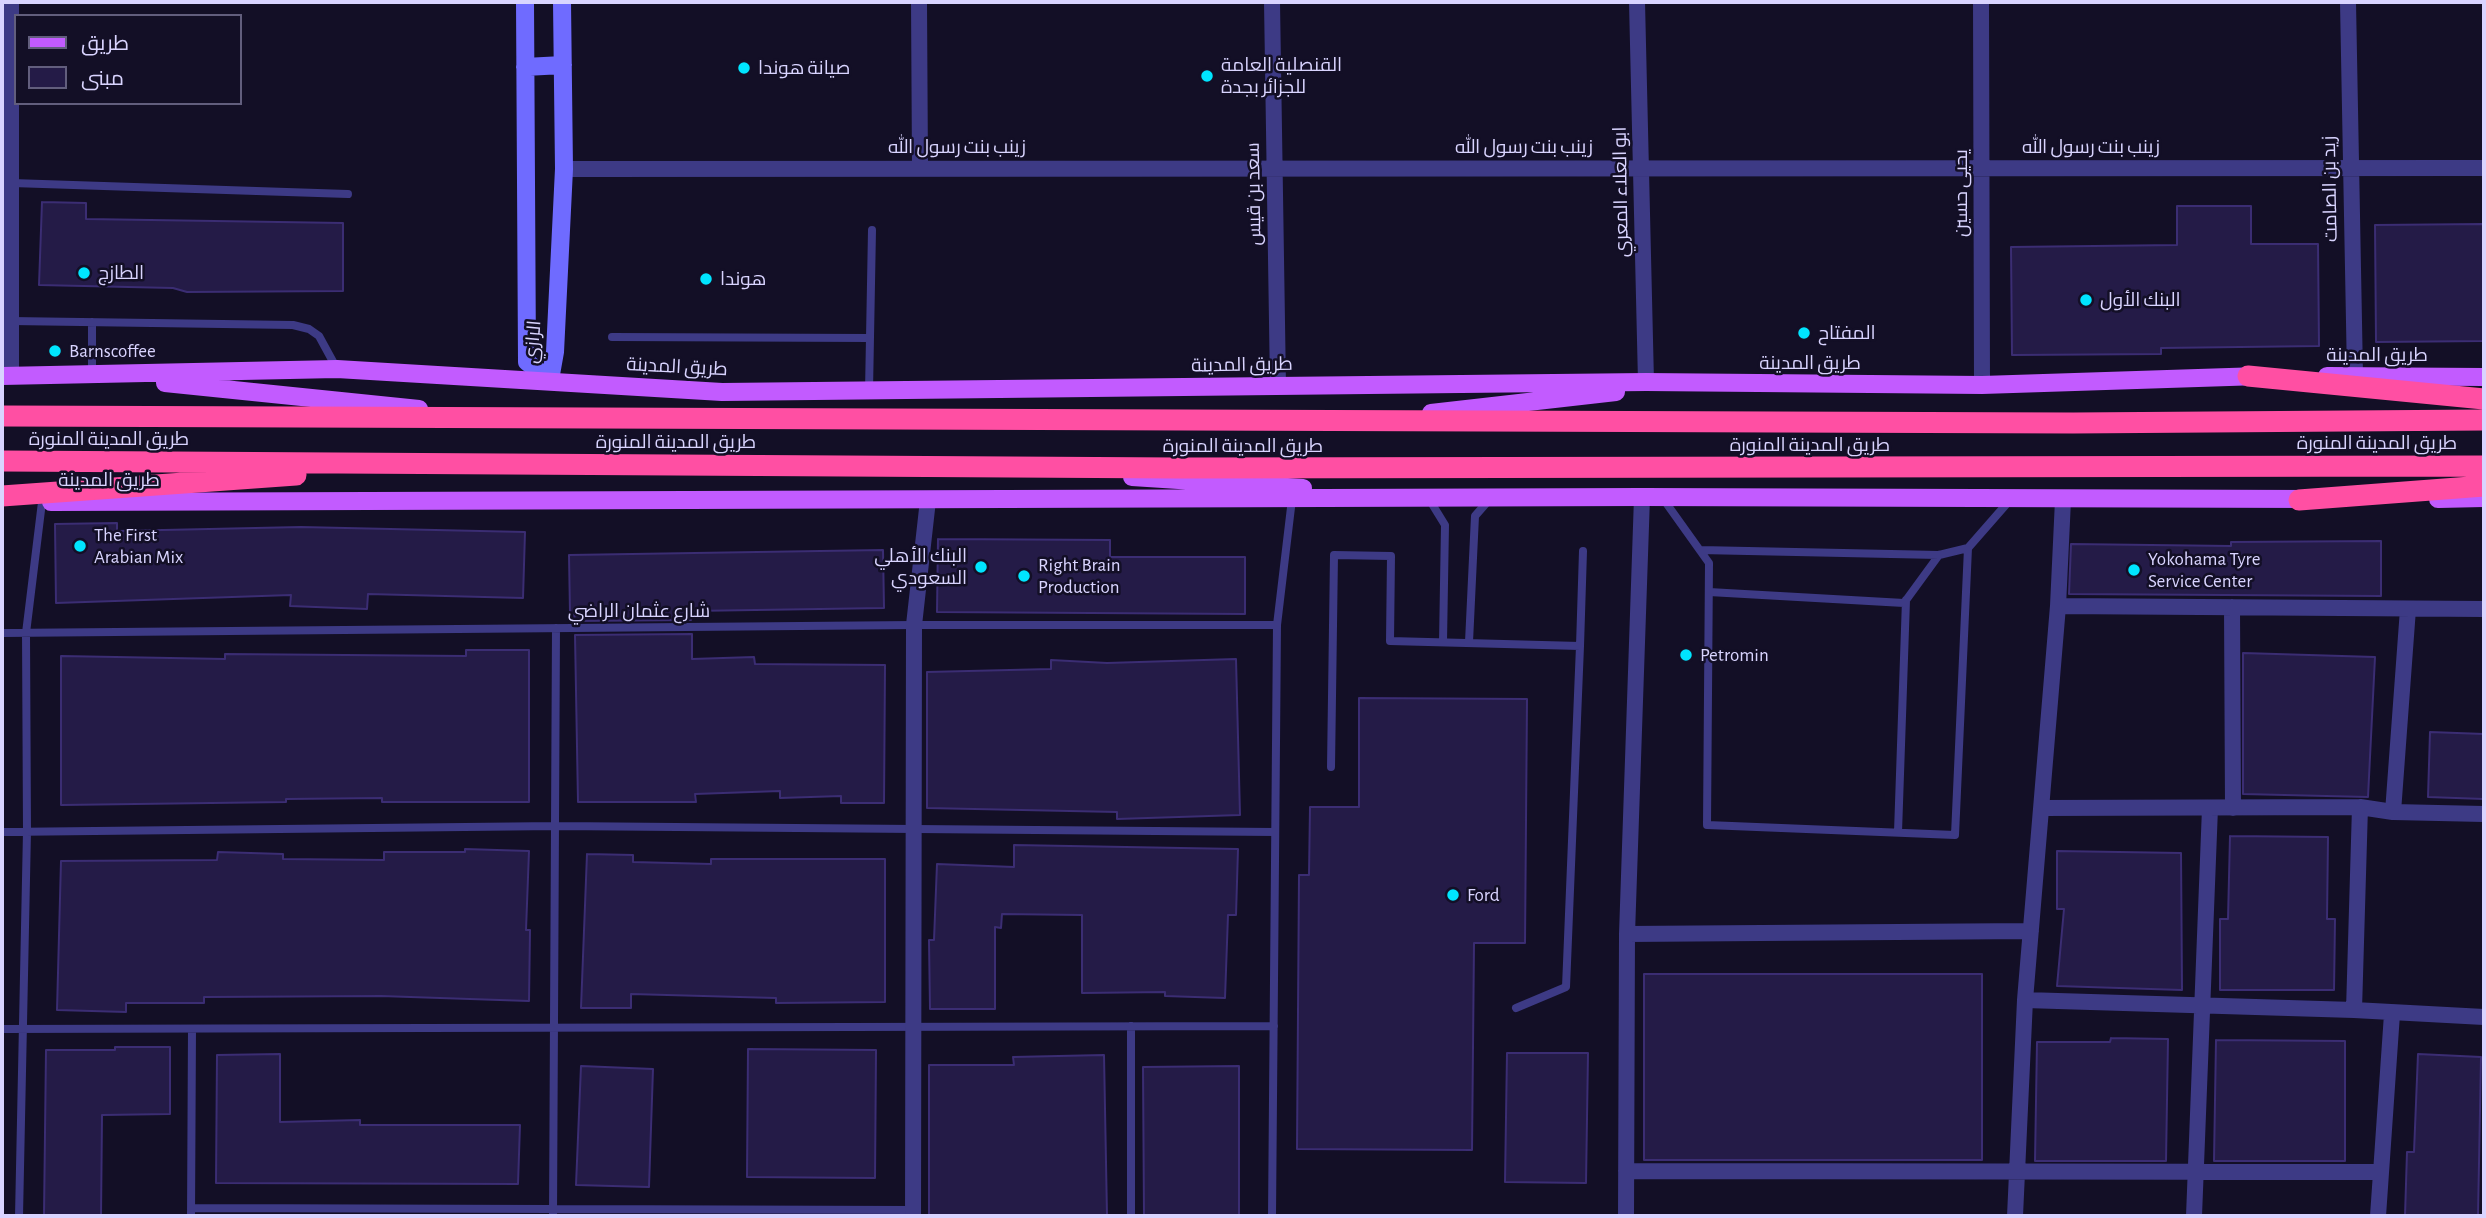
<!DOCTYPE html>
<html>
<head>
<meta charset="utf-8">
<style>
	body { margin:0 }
	#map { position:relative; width:2486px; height:1218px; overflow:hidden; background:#130f26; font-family:"Alegreya Sans",Cairo,sans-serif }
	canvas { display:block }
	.frame { position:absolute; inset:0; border:4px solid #d9d4ff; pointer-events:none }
	.legend { position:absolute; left:14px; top:14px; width:228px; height:91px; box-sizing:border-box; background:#130f26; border:2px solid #625e7d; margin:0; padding:9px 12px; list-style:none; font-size:21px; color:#d9d4ff }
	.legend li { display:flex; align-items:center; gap:14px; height:35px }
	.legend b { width:35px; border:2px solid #625e7d }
</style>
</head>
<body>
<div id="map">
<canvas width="2486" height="1218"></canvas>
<div class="frame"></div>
<ul class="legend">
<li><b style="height:9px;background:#c25bff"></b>طريق</li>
<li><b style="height:19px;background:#241b47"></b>مبنى</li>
</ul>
</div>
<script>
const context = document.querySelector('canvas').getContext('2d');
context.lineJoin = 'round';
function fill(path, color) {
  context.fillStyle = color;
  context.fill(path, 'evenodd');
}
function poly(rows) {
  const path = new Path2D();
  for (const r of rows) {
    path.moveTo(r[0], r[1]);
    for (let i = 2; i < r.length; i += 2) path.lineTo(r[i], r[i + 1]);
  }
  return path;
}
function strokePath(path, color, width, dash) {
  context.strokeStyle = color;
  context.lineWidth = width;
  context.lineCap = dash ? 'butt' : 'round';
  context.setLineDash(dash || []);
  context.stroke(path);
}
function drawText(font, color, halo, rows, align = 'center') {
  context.font = font + ' "Alegreya Sans",Cairo,sans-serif';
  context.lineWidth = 5;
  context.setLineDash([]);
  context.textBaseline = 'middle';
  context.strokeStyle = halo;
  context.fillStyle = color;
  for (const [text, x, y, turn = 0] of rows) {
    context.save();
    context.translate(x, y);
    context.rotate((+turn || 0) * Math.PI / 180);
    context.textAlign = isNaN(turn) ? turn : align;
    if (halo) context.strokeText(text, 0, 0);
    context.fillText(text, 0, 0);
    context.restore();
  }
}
const building = poly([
	[42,202,86,203,86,219,343,223,343,291,187,292,173,288,39,285,42,202],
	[2177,206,2251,206,2251,244,2318,244,2319,346,2161,348,2161,354,2012,355,2011,247,2177,245,2177,206],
	[2484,224,2484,341,2376,342,2375,225,2484,224],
	[117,523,117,531,301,527,525,532,523,598,368,594,367,609,290,606,291,595,56,603,55,524,117,523],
	[938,539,1110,540,1110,557,1245,557,1245,614,937,612,938,539],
	[2381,541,2381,596,2069,594,2071,544,2231,546,2231,542,2381,541],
	[883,550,884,608,691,611,691,620,575,621,574,613,570,613,569,555,883,550],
	[692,634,692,659,754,657,755,664,885,665,884,803,841,803,841,796,780,798,780,791,695,794,696,802,578,802,575,635,692,634],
	[466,650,529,650,529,802,382,802,382,798,286,799,286,802,61,805,61,656,225,659,225,654,466,656,466,650],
	[2243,653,2375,657,2368,797,2243,794,2243,653],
	[1236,659,1240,815,1117,819,1117,812,927,808,927,672,1051,669,1051,660,1107,663,1236,659],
	[1359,698,1527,699,1525,943,1474,943,1472,1150,1297,1149,1299,875,1309,875,1310,807,1359,807,1359,698],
	[2430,732,2484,734,2484,799,2428,797,2430,732],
	[2230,836,2328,837,2327,919,2335,919,2334,990,2220,990,2220,919,2228,919,2230,836],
	[1014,845,1238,849,1236,915,1228,915,1225,998,1165,996,1165,992,1082,993,1082,915,1002,914,1001,928,995,927,995,1009,930,1009,929,940,934,940,937,864,1014,867,1014,845],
	[465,849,529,851,526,930,530,930,529,1001,381,996,204,997,204,1003,126,1003,126,1012,57,1010,61,861,217,860,218,852,283,854,283,859,384,860,384,852,465,852,465,849],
	[2057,851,2181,853,2182,990,2057,986,2064,909,2057,909,2057,851],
	[587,854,633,855,633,862,711,864,711,859,885,859,885,1002,776,1003,776,998,631,994,631,1008,581,1008,587,854],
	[1644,974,1982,974,1982,1160,1644,1160,1644,974],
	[2111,1038,2168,1039,2166,1161,2035,1161,2037,1042,2110,1042,2111,1038],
	[2216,1040,2345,1041,2345,1161,2214,1161,2216,1040],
	[115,1047,170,1047,170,1114,102,1115,101,1216,44,1216,46,1050,115,1050,115,1047],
	[748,1049,876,1050,875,1178,747,1177,748,1049],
	[1507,1053,1588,1053,1586,1183,1505,1182,1507,1053],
	[280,1054,280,1122,360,1120,360,1125,520,1125,518,1184,216,1183,217,1055,280,1054],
	[2418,1054,2481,1057,2478,1216,2405,1216,2407,1152,2414,1152,2418,1054],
	[1104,1055,1107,1216,929,1216,929,1065,1014,1065,1013,1057,1104,1055],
	[581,1066,653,1069,649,1187,576,1185,581,1066],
	[1239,1066,1239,1216,1144,1216,1143,1067,1239,1066]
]);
fill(building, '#241b47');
strokePath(building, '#3b2d73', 2);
strokePath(poly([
	[12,183,348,194],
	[11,321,293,325,309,329,319,336,337,369],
	[612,337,870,338],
	[92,375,92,322],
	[869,391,872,230],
	[1429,499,1445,525,1443,642],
	[1664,500,1709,563,1707,825,1955,835,1968,548,2010,500],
	[1700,550,1939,555,1968,548],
	[1709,592,1904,603,1939,555],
	[2,633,914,625,1277,625],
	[1469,642,1475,516,1489,500],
	[1331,767,1334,555,1391,556,1390,641,1580,646,1583,551],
	[2,832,557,826,1275,832],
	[1898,832,1906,600],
	[1516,1008,1566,987,1580,646],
	[2,1029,1274,1026],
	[191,1208,913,1210],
	[19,1216,27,831,26,633,42,502],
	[191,1216,192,1029],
	[553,1216,556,628],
	[1131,1216,1131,1026],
	[1272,1216,1277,625,1292,499]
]), '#3d3a85', 8);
strokePath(poly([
	[919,2,920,168],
	[1272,2,1278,386],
	[1637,2,1646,382],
	[1981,2,1982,385],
	[2348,2,2355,375],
	[564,169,2484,168],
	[11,375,11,2],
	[2058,606,2484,609],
	[2232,607,2233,808],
	[2042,808,2360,807,2393,812,2484,814],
	[2393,812,2408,609],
	[1627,934,2031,931],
	[2025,1000,2354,1010,2484,1017],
	[2354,1010,2360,807],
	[1626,1171,2381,1172],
	[913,1216,914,625,928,500],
	[1626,1216,1627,934,1642,497],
	[2015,1216,2025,1000,2058,606,2063,500],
	[2194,1216,2210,808],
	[2378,1216,2392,1014]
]), '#3d3a85', 16);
strokePath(poly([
	[525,2,527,362,550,380,555,352,564,169,562,2],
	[525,67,563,65]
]), '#6f6bff', 18);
strokePath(poly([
	[2,376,337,369,722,392,1646,382,1982,385,2260,376],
	[2327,376,2484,377],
	[165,383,419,409],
	[1431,413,1616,392],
	[1132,477,1303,488],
	[2438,499,2484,498],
	[51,502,1642,497,2312,499]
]), '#c25bff', 18);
strokePath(poly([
	[2248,376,2484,399],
	[2,416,2073,423,2484,420],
	[2,461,1179,468,2484,466],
	[2,496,296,475],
	[2299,500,2484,486]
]), '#ff4fa3', 21);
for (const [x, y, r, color] of [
	[744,68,7,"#00e5ff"],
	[1207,76,7,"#00e5ff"],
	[84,273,7,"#00e5ff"],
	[706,279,7,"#00e5ff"],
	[2086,300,7,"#00e5ff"],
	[1804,333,7,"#00e5ff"],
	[55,351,7,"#00e5ff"],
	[80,546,7,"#00e5ff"],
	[981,567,7,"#00e5ff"],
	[2134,570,7,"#00e5ff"],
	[1024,576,7,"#00e5ff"],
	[1686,655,7,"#00e5ff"],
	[1453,895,7,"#00e5ff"]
]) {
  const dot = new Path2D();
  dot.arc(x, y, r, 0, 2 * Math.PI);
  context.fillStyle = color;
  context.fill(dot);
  strokePath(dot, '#130f26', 2.5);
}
drawText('19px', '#d9d4ff', '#130f26', [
	["القنصلية العامة",1221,65],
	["للجزائر بجدة",1221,87],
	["صيانة هوندا",758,68],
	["الطازج",98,273],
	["هوندا",720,279],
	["البنك الأول",2100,300],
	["المفتاح",1818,333],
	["Barnscoffee",69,351],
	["The First",94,535],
	["Arabian Mix",94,557],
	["البنك الأهلي",967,556,"right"],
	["السعودي",967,578,"right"],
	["Yokohama Tyre",2148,559],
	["Service Center",2148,581],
	["Right Brain",1038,565],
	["Production",1038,587],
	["Petromin",1700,655],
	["Ford",1467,895]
], 'left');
drawText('19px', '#d9d4ff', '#130f26', [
	["زينب بنت رسول الله",957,147],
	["زينب بنت رسول الله",1524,147],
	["زينب بنت رسول الله",2091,147],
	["زيد بن الصامت",2330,189,-91],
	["ابو العلاء المعري",1621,192,-91],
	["يحيى حسين",1961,193,-90],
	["سعد بن قيس",1254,194,-91],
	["الرازي",533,342,-85],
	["طريق المدينة",2377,355],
	["طريق المدينة",1810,363],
	["طريق المدينة",1242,365,-1],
	["طريق المدينة",677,367,3],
	["طريق المدينة المنورة",109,439],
	["طريق المدينة المنورة",676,442],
	["طريق المدينة المنورة",2377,443],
	["طريق المدينة المنورة",1810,445],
	["طريق المدينة المنورة",1243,446],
	["طريق المدينة",109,480],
	["شارع عثمان الراضي",639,611]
]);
</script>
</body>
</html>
